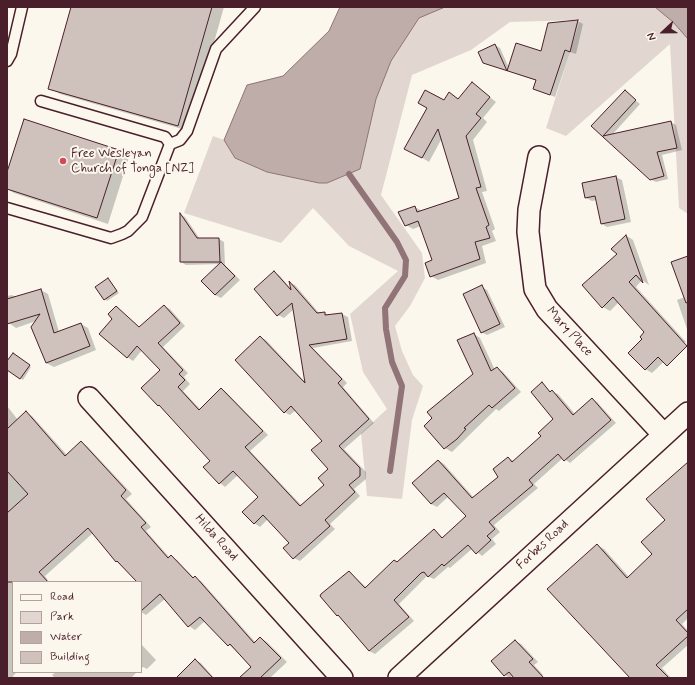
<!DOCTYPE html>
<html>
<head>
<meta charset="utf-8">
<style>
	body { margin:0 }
	#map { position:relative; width:695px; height:685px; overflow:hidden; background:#fbf7ec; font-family:Mynerve,sans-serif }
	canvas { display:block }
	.frame { position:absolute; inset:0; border:8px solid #4a1f2b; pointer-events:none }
	.legend { position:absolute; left:12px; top:581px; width:130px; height:92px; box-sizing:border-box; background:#fbf7ec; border:1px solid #b4a19f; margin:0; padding:5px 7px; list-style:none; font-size:12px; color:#4a1f2b }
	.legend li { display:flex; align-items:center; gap:8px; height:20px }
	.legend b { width:20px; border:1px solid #b4a19f }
	.north { position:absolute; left:643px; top:12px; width:40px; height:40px; -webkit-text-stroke:3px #fbf7ec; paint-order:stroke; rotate:248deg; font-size:11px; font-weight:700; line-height:16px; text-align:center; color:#4a1f2b }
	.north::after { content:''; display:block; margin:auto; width:14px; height:18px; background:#4a1f2b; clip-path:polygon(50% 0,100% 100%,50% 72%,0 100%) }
</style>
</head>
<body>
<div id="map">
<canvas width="695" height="685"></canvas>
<div class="frame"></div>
<ul class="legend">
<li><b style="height:5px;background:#fbf7ec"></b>Road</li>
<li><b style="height:11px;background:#e2d7d0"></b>Park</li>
<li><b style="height:11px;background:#bfadaa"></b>Water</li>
<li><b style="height:11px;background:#cfc2bc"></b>Building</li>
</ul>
<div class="north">N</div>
</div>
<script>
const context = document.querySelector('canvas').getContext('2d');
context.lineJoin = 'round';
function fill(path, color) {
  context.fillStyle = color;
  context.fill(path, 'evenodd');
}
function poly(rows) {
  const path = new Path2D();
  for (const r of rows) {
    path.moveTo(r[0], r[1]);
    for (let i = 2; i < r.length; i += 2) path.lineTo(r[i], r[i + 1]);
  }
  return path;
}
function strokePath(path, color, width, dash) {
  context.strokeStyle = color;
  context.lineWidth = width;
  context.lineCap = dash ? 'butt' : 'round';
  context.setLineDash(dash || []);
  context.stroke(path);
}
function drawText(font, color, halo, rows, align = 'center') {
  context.font = font + ' Mynerve,sans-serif';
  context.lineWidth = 4;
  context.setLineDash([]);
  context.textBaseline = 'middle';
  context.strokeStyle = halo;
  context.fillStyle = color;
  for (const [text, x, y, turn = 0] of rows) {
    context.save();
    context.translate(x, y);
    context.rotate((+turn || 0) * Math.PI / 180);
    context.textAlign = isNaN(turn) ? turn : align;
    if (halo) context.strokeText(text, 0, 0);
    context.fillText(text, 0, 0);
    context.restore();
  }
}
fill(poly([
	[340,7,688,7,688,214,679,208,670,44,566,136,546,128,580,20,510,22,471,50,412,75,381,195,422,253,425,278,410,306,395,326,402,351,413,375,423,386,412,420,402,499,367,496,361,433,387,409,363,372,350,314,398,271,349,246,313,208,281,243,184,213,213,136,224,140,247,85,283,76,329,31]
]), '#e2d7d0');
const water = poly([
	[340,7,445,7,419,18,391,61,376,99,360,169,327,183,319,183,267,172,235,158,224,140,247,85,283,76,329,31,340,7],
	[655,7,688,7,688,39,673,22,655,7]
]);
fill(water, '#bfadaa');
strokePath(water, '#907477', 1);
fill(poly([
	[72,7,224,7,189,131,60,94,49,88],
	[578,21,583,24,576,54,570,52,555,97,534,89,537,81,483,62,495,45,500,48,509,68,541,53,549,24],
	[472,83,496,102,483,118,487,122,473,140,487,191,482,192,495,229,492,231,496,241,482,246,486,263,438,280,431,276,433,261,421,226,413,229,406,225,415,207,422,211,460,198,442,138,429,162,406,148,450,94,459,99],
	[625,92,640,104,612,135,671,122,676,125,682,150,662,155,668,179,656,182,650,179,593,126],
	[118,151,129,157,108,224,14,193,7,189,7,176],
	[616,177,622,180,631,222,607,227,602,224,597,200,592,201,586,198],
	[181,215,185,217,200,239,219,239,224,242,225,265,240,280,221,298,215,295,220,264,186,265,181,262],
	[627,236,633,240,649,285,642,280,636,287,686,342,670,347,674,352,652,373,645,369,643,339,646,332,619,302,610,311,603,307,618,255,613,249],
	[688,257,688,332,677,300,685,297],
	[274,272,280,276,291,289,290,283,295,285,319,313,324,313,330,316,342,314,348,317,352,341,313,348,347,383,343,387,374,423,344,449,366,472,366,479,354,489,360,496,330,524,335,529,300,561,294,558,291,543,268,519,260,527,254,523,259,497,238,475,225,487,220,483,211,461,163,408,142,388,161,370,142,350,133,361,127,357,113,319,116,308,140,328,164,306,170,309,185,326,163,347,188,373,184,377,190,384,183,391,200,409,222,389,227,393,268,435,250,451,302,506,326,485,329,469,323,441,296,410,290,415,284,412,260,337,266,340,306,383,294,309,284,318,278,315,255,289],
	[108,279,119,293,107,301,96,287],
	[482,287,487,290,505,327,487,335,481,332],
	[41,290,48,294,59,332,81,324,88,328,96,350,54,367,46,363,36,321,16,328,9,323,7,321,7,296,12,295,16,297],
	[474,334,480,338,495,370,497,368,503,372,521,392,499,411,496,409,452,452,445,448,474,375],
	[15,356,31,367,23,380,7,369,7,363],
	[542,384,551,392,558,394,575,414,592,399,597,402,616,423,570,463,563,458,534,484,538,488,494,525,500,532,492,539,496,544,482,556,473,548,450,568,448,567,434,579,427,576,399,604,414,621,375,654,369,651,321,596,349,572,367,588,434,530,443,538,467,517,449,496,437,507,431,504,439,461,444,464,474,498,500,477,508,458,514,461,543,437,555,420],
	[7,406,18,420,26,413,32,416,67,455,81,442,87,446,132,494,126,499,151,527,146,531,170,558,171,556,177,560,194,578,201,581,256,643,261,638,267,642,287,662,270,678,254,678,252,667,205,621,195,630,189,626,165,599,146,615,141,612,141,582,138,582,116,561,93,533,45,576,49,582,13,582,13,672,17,672,13,676,14,678,7,678],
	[688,463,688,618,682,624,688,631,688,645,662,668,671,678,632,678,597,546,604,549,629,577,654,554],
	[515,641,521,644,538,662,534,665,543,675,539,678,516,678,513,675,510,678,505,675],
	[141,644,156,660,147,669,143,667,141,668],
	[195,660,201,663,214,678,189,678],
	[56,672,137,672,131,678,55,678,52,675]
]), '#0003');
strokePath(poly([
	[349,174,397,242,406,260,405,276,385,308,386,329,392,362,402,386,390,471]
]), '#907477', 6);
const building = poly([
	[71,7,212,7,178,126,48,89,71,7],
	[578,20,570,52,565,50,550,95,533,89,536,80,483,63,478,52,495,44,507,71,516,43,541,51,548,23,578,20],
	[472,82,490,97,476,114,481,118,466,136,481,187,476,188,489,225,486,227,490,238,475,242,480,259,430,277,425,263,432,260,418,221,405,226,398,212,415,206,417,212,459,198,438,129,422,158,404,149,427,108,418,103,425,90,444,100,449,92,458,99,472,82],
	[625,90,636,100,603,136,671,121,677,148,657,152,664,176,650,180,591,126,625,90],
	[24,119,119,150,97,218,7,189,7,172,24,119],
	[616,176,625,219,601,224,595,196,585,198,582,183,616,176],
	[180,213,197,238,219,238,220,262,180,262,180,213],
	[626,235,643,283,636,275,629,282,687,346,667,366,658,357,645,370,628,353,642,339,640,337,644,332,613,297,602,308,582,285,617,254,611,249,626,235],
	[688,256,688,302,686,303,671,262,688,256],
	[221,262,235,276,215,295,201,281,221,262],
	[274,271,291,290,289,281,317,313,325,312,325,315,342,313,347,339,309,345,342,379,338,383,369,419,339,446,360,468,360,476,349,485,355,492,325,520,330,526,293,559,283,548,289,543,263,515,254,524,242,512,258,497,233,471,219,484,203,467,210,461,159,405,158,406,141,388,160,370,137,346,127,358,99,334,112,319,108,314,116,306,139,327,164,305,180,323,158,343,183,370,179,374,185,380,178,387,199,410,221,388,263,431,245,447,300,506,324,485,318,478,328,469,311,450,322,441,291,406,284,413,235,360,260,336,305,383,292,303,277,316,254,289,274,271],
	[108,278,117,291,104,300,95,287,108,278],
	[482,285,500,324,481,333,463,294,482,285],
	[41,289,54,333,81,323,90,346,46,363,31,327,40,314,7,324,7,299,41,289],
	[474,333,491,371,497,367,515,388,492,408,489,405,464,428,466,429,457,439,444,449,424,426,432,418,427,412,473,374,457,340,474,333],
	[13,353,30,365,20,379,7,370,7,361,13,353],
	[542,382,550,392,552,390,573,415,592,398,611,420,564,461,558,454,529,480,533,485,489,522,495,529,487,536,491,540,476,554,468,545,444,566,442,564,428,577,424,572,421,573,394,600,409,617,369,651,338,615,337,616,320,596,321,594,349,571,365,588,394,560,397,562,434,529,442,538,466,516,444,493,431,504,412,483,438,460,472,498,498,477,493,469,508,457,512,462,541,436,538,433,553,419,531,392,542,382],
	[26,411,65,456,81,441,126,490,121,496,146,523,141,527,168,558,171,555,193,578,195,576,254,643,260,637,281,658,260,678,239,678,251,667,230,644,228,646,200,617,188,627,160,594,141,611,141,582,137,582,117,561,116,562,88,528,39,572,48,582,7,582,7,513,28,494,7,471,7,429,26,411],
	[688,462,688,609,676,620,688,633,688,636,656,665,669,678,630,678,547,589,597,544,627,578,652,554,641,542,665,520,646,499,688,462],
	[515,640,533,659,529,662,544,678,514,678,509,672,504,676,491,661,515,640],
	[195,659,213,678,176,678,195,659]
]);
fill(building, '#cfc2bc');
strokePath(building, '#4a1f2b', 1);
const service = poly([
	[7,61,11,54,22,7],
	[170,144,180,140,187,131,216,49,255,7],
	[7,208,111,238,122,234,128,231,142,217,170,144,165,137,41,101]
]);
const minor = poly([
	[539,157,529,210,528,232,535,289,547,309,664,435],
	[89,398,342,678],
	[399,678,688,413]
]);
strokePath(service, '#4a1f2b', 13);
strokePath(minor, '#4a1f2b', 24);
strokePath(service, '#fbf7ec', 10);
strokePath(minor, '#fbf7ec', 21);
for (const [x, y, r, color] of [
	[63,161,4,"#d1495b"]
]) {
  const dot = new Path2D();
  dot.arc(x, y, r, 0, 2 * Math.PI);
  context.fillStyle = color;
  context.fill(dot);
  strokePath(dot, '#fbf7ec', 1.5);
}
drawText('13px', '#4a1f2b', '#fbf7ec', [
	["Free Wesleyan",71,154],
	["Church of Tonga [NZ]",71,169]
], 'left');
drawText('13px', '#4a1f2b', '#fbf7ec', [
	["Mary Place",569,332,48],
	["Hilda Road",216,538,48],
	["Forbes Road",543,545,-43]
]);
</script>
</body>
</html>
